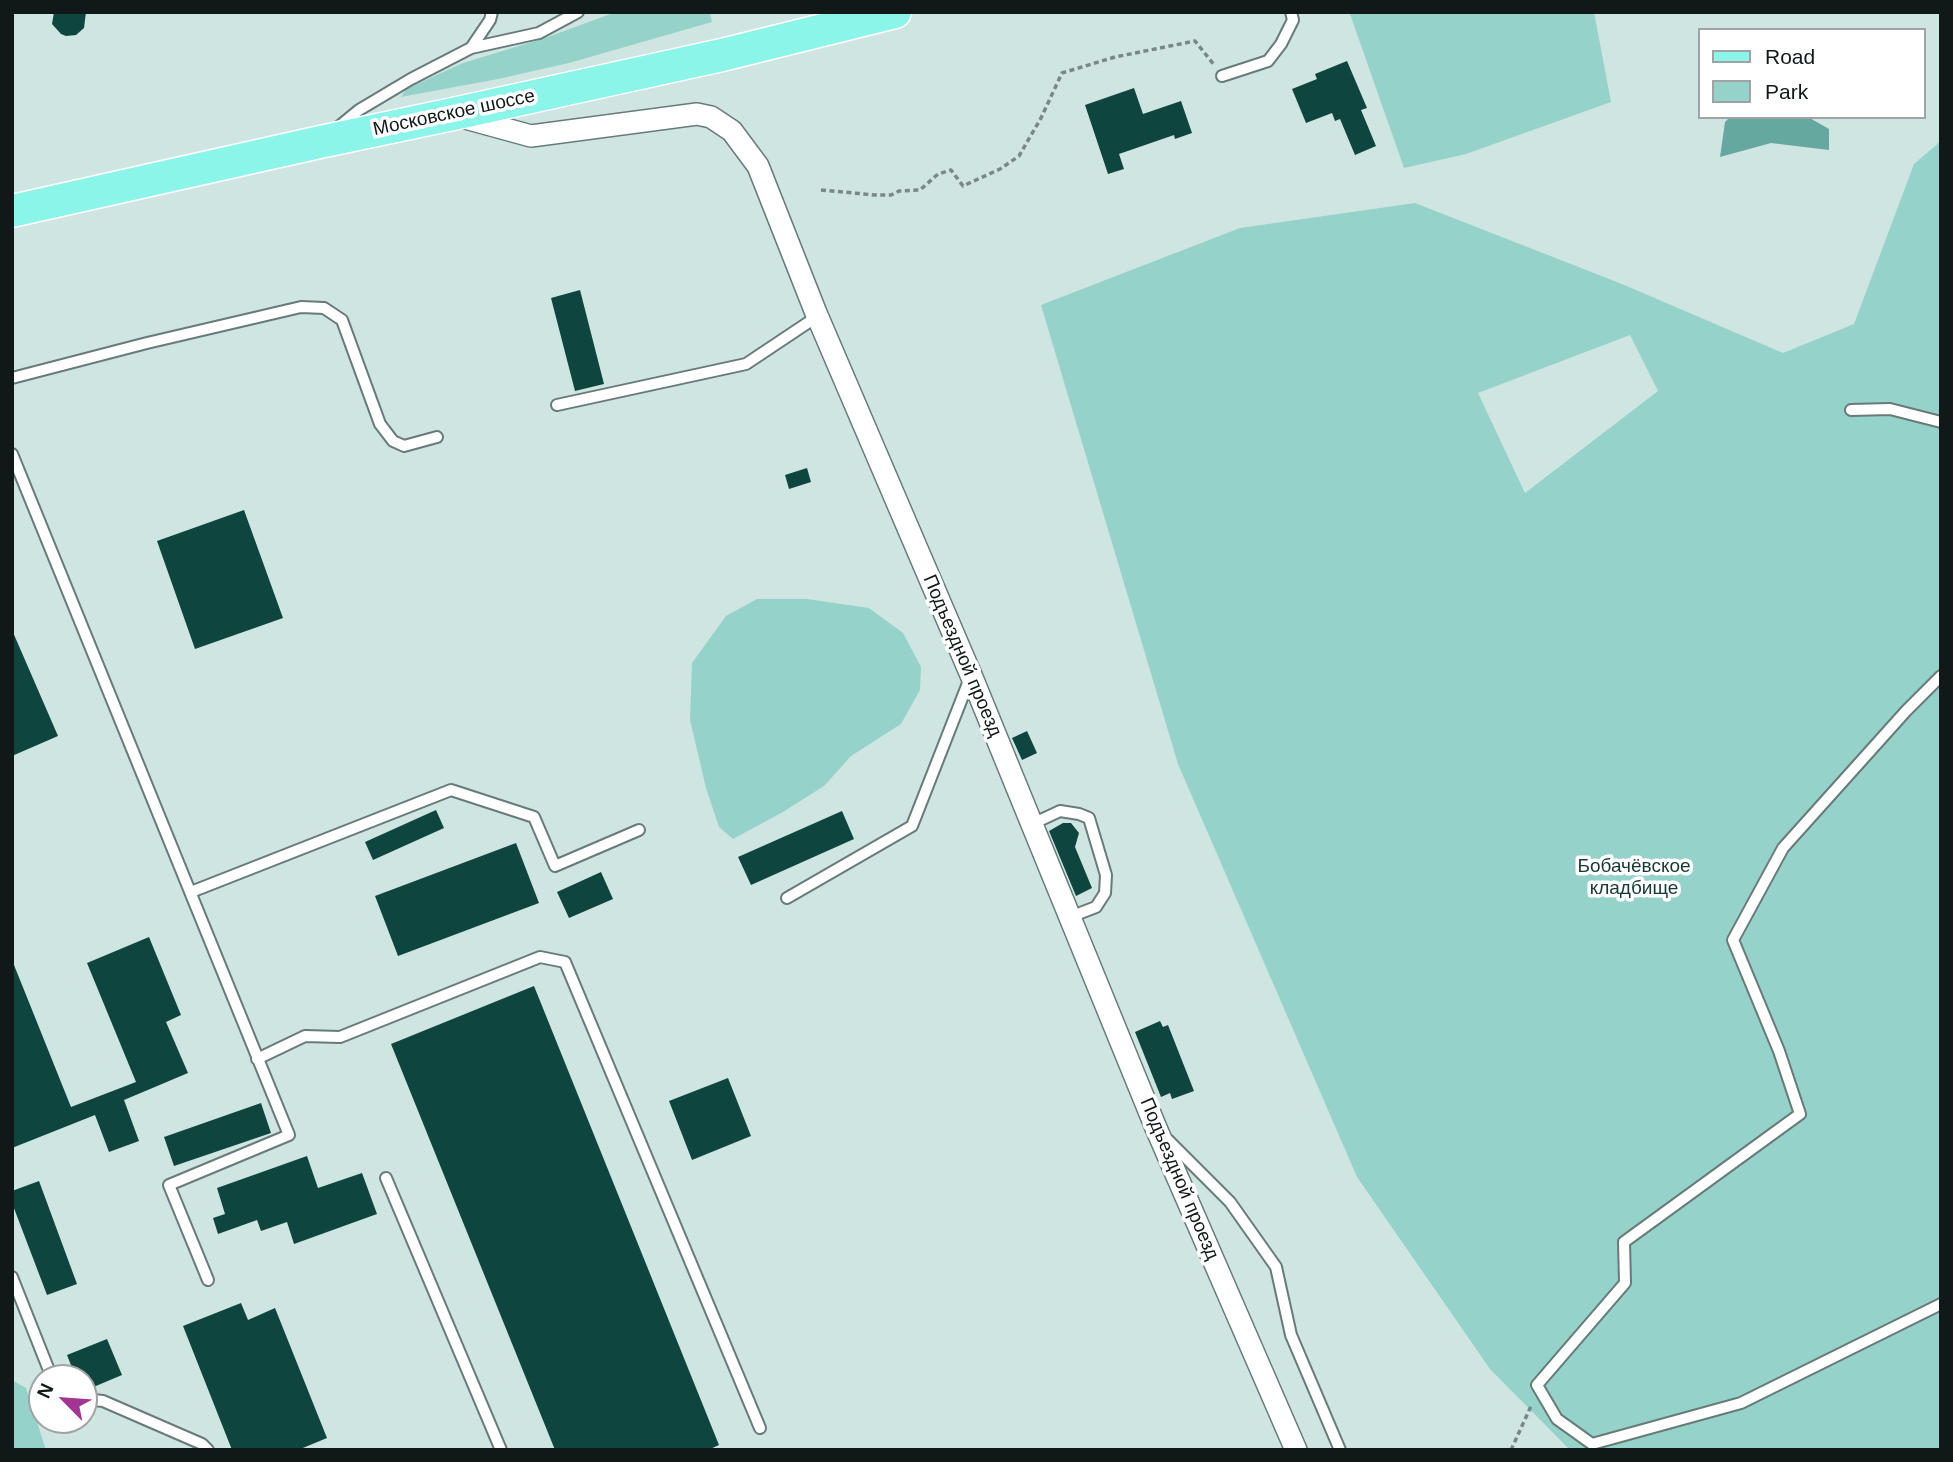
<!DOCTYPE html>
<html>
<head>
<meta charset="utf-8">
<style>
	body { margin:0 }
	#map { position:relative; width:1953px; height:1462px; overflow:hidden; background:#cfe5e1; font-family:Arial,sans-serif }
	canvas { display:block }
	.frame { position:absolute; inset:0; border:14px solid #111918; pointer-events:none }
	.legend { position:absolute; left:1698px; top:28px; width:228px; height:91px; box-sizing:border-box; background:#fff; border:2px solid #a0a3a3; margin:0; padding:9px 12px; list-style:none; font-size:21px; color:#111918 }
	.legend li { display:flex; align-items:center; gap:14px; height:35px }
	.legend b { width:35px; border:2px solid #a0a3a3 }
	.north { position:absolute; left:28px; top:1364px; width:70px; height:70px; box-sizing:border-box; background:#fff; border:2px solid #a0a3a3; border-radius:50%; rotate:295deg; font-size:19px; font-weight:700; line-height:28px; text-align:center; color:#111918 }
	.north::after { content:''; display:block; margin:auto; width:24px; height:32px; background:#a33493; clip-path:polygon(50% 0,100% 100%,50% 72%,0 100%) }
</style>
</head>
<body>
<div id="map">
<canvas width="1953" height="1462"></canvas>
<div class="frame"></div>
<ul class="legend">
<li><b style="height:9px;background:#8bf5ea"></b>Road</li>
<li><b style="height:19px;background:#95d3ca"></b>Park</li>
</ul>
<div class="north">N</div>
</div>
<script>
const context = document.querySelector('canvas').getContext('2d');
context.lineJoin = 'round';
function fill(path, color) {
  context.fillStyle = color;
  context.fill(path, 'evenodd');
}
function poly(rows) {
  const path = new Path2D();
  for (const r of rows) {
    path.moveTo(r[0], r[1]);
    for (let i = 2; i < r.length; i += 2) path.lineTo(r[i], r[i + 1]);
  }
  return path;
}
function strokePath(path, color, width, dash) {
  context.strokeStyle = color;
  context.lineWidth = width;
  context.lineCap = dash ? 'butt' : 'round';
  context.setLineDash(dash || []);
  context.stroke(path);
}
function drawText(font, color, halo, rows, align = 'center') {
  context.font = font + ' Arial,sans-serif';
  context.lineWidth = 7;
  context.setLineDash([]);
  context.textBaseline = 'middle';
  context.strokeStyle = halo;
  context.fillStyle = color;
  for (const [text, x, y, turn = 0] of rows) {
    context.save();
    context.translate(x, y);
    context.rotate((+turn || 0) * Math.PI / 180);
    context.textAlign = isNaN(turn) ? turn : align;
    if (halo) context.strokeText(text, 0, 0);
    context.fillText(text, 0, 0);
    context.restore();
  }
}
fill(poly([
	[616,12,710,12,712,22,569,63,498,79,401,97,406,89,463,63,545,38],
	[1353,12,1594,12,1611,102,1466,154,1404,168,1350,14],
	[1941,141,1941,1450,1570,1450,1490,1369,1357,1177,1178,764,1041,305,1240,228,1415,203,1622,284,1783,353,1854,324,1914,164],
	[1630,335,1658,391,1525,493,1478,393],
	[757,599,807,599,869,608,903,633,921,667,920,690,901,724,851,756,824,786,783,812,733,839,719,827,706,788,690,720,692,663,726,616],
	[12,1380,26,1388,46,1450,12,1450]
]), '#95d3ca');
fill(poly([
	[1730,117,1808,117,1829,129,1829,150,1771,143,1720,157,1725,122]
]), '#65a89f');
fill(poly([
	[54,12,86,12,84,28,76,35,66,36,61,34,52,24],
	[1347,61,1367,108,1361,110,1376,146,1355,155,1340,119,1335,121,1332,113,1306,123,1292,89,1317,79,1315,74],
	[1134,88,1143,114,1181,101,1192,133,1175,139,1174,135,1119,154,1124,169,1108,174,1085,105],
	[580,290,604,384,575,391,551,298],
	[807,468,811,482,789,489,785,475],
	[244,510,283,618,195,649,157,541],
	[12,630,58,736,12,756],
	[1027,731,1037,753,1022,760,1012,738],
	[436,810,444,828,373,860,365,842],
	[842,811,854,839,751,885,738,857],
	[1063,823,1071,823,1079,833,1075,847,1092,888,1076,896,1049,831],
	[516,843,539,903,398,956,375,896],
	[601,872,613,899,569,918,557,892],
	[149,937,181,1015,166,1022,188,1073,124,1100,139,1141,109,1152,95,1115,12,1148,12,960,71,1107,136,1082,87,963],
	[534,986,719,1445,708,1450,555,1450,391,1044],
	[1160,1021,1163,1027,1168,1025,1194,1091,1172,1099,1170,1093,1161,1097,1135,1032],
	[728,1078,751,1136,692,1160,669,1101],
	[261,1103,271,1133,174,1166,164,1137],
	[307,1156,318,1188,362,1173,377,1214,294,1244,287,1222,261,1231,257,1220,218,1234,213,1218,225,1214,217,1188],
	[39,1181,77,1284,47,1295,12,1203,12,1191],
	[241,1303,248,1320,275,1308,327,1438,298,1450,232,1450,183,1326],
	[107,1339,122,1375,84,1391,84,1378,76,1378,67,1355]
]), '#0e463f');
const service = poly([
	[471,48,539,33,578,12],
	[1222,76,1268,61,1281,44,1293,20,1291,12],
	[336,129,359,110,411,79,471,48,490,20,492,12],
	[12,378,147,343,301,307,324,308,342,320,380,424,393,441,404,446,437,437],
	[557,405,746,364,809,322,816,313],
	[1851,410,1890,409,1941,422],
	[12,454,289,1135,169,1185,208,1280],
	[1941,676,1906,711,1783,848,1733,940,1779,1051,1800,1114,1624,1242,1625,1283,1537,1385,1557,1419,1592,1444,1741,1403,1941,1304],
	[1030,825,1060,811,1079,814,1089,818,1106,875,1105,893,1096,907,1070,917],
	[191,892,451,790,534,817,555,866,639,830],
	[787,898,912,826,970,678],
	[257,1059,305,1036,340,1037,540,957,565,962,760,1428],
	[1168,1140,1230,1202,1276,1267,1291,1335,1340,1450],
	[386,1178,501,1450],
	[12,1277,52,1378],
	[84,1399,103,1401,202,1444,208,1450]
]);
const minor = poly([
	[458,116,531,136,697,114,711,117,732,131,758,166,816,313,971,675,1156,1128,1296,1450]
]);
const primary = poly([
	[12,211,320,142,453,114,722,55,895,12]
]);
strokePath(service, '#677b78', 14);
strokePath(minor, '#677b78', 24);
strokePath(primary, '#fff', 35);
strokePath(poly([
	[821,190,875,195,891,195,899,191,920,190,938,174,951,170,963,186,1000,169,1019,156,1041,118,1062,73,1115,57,1195,41,1215,66],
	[1511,1450,1532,1404]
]), '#798886', 3.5, [5, 3.5]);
strokePath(service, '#fff', 10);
strokePath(minor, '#fff', 21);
strokePath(primary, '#8bf5ea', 32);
drawText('19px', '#111918', '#fff', [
	["Московское шоссе",454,113,-12],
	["Подъездной проезд",962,656,67],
	["Подъездной проезд",1179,1179,67]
]);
drawText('19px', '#173935', '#fff', [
	["Бобачёвское",1634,867],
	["кладбище",1634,889]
]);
</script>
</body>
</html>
